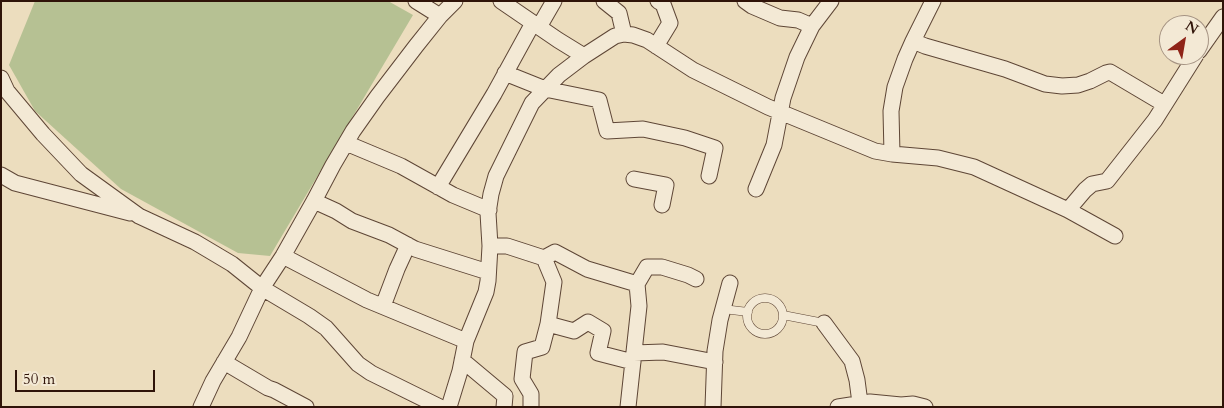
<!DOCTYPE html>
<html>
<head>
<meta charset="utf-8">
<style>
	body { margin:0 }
	#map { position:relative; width:1224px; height:408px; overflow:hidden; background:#ecddbe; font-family:Cardo,serif }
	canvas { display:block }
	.frame { position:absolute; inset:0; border:2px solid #2f1308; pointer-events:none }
	.north { position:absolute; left:1159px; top:15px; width:50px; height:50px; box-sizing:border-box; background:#f3e9d5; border:1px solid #a59383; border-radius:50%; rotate:32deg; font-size:14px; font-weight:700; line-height:20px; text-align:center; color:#2f1308 }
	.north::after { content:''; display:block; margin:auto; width:18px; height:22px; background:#8f2418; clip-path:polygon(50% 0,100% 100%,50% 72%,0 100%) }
	.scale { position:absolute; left:15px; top:370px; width:140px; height:22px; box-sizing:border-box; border:2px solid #2f1308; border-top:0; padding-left:6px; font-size:15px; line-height:18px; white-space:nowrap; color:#2f1308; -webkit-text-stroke:4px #f3e9d5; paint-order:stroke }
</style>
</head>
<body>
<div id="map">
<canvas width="1224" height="408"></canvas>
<div class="frame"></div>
<div class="north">N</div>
<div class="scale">50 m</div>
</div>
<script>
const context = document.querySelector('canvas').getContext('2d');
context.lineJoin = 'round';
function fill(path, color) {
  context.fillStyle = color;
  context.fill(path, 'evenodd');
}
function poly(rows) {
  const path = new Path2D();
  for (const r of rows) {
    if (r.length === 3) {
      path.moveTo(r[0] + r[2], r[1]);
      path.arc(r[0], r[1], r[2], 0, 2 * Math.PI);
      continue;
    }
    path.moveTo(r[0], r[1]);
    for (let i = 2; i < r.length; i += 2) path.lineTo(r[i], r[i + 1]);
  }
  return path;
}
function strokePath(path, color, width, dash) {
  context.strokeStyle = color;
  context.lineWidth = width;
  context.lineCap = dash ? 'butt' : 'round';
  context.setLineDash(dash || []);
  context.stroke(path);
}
fill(poly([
	[35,1,388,1,413,15,270,256,238,253,121,189,35,111,9,65]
]), '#b6c193');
const service = poly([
	[765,316,18],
	[723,309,748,312],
	[783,315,824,323]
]);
const minor = poly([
	[416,1,440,16],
	[501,1,558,40,584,56],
	[604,1,619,13,624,34],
	[745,1,752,6,780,18,798,20,812,26],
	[539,27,554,1],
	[913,41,933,1],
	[656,46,670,23,663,4,658,1],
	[1199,51,1223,17],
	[505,73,545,89,599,100,607,131,643,129,685,138,715,148,709,176],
	[1,78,7,91,43,134,81,174,139,216,195,242,232,264,262,288,309,316,326,328,358,364,371,373,440,407],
	[346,143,401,166,453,195,489,210],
	[892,154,891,111,895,87,905,59,913,41,925,46,1005,69,1045,84,1062,86,1078,85,1090,81,1106,73,1110,72,1164,104],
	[1,175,15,183,130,213],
	[634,179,666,185,662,205],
	[438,187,494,94,533,23],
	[756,189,774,145,783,98,797,57,812,26,831,1],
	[314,201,336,211,352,221,389,235,415,249,488,272],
	[1068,210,1085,190,1092,184,1107,181,1155,120,1196,55],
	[490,246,507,246,544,258,555,252,587,269,637,284],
	[283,256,367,300,466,341],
	[544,258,554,282,548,324,574,331,588,322,603,331,598,353,633,362],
	[383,306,397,269,408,245],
	[824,323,852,361,857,380,860,403],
	[634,353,663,352,715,362],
	[462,360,505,396,504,407],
	[224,362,268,388,274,390,306,407],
	[201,407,213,381,239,337,262,288,283,256,314,201,333,165,353,131,377,97,416,46,440,16,455,1],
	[449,407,460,371,466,341,486,292,488,281,490,246,488,213,491,194,496,176,532,103,559,75,584,56,615,36,624,34,633,35,647,40,693,70,768,107,875,151,892,154,938,158,974,167,1068,210,1115,236],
	[531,407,531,394,522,379,525,352,542,347,548,324],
	[628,407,639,306,637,284,647,267,662,267,688,275,696,279],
	[713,407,715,351,720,320,730,283],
	[838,407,870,402,901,405,913,404,925,407]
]);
strokePath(service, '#5e4636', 9);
strokePath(minor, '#5e4636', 17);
strokePath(service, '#f3e9d5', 8);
strokePath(minor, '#f3e9d5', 15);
</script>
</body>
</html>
